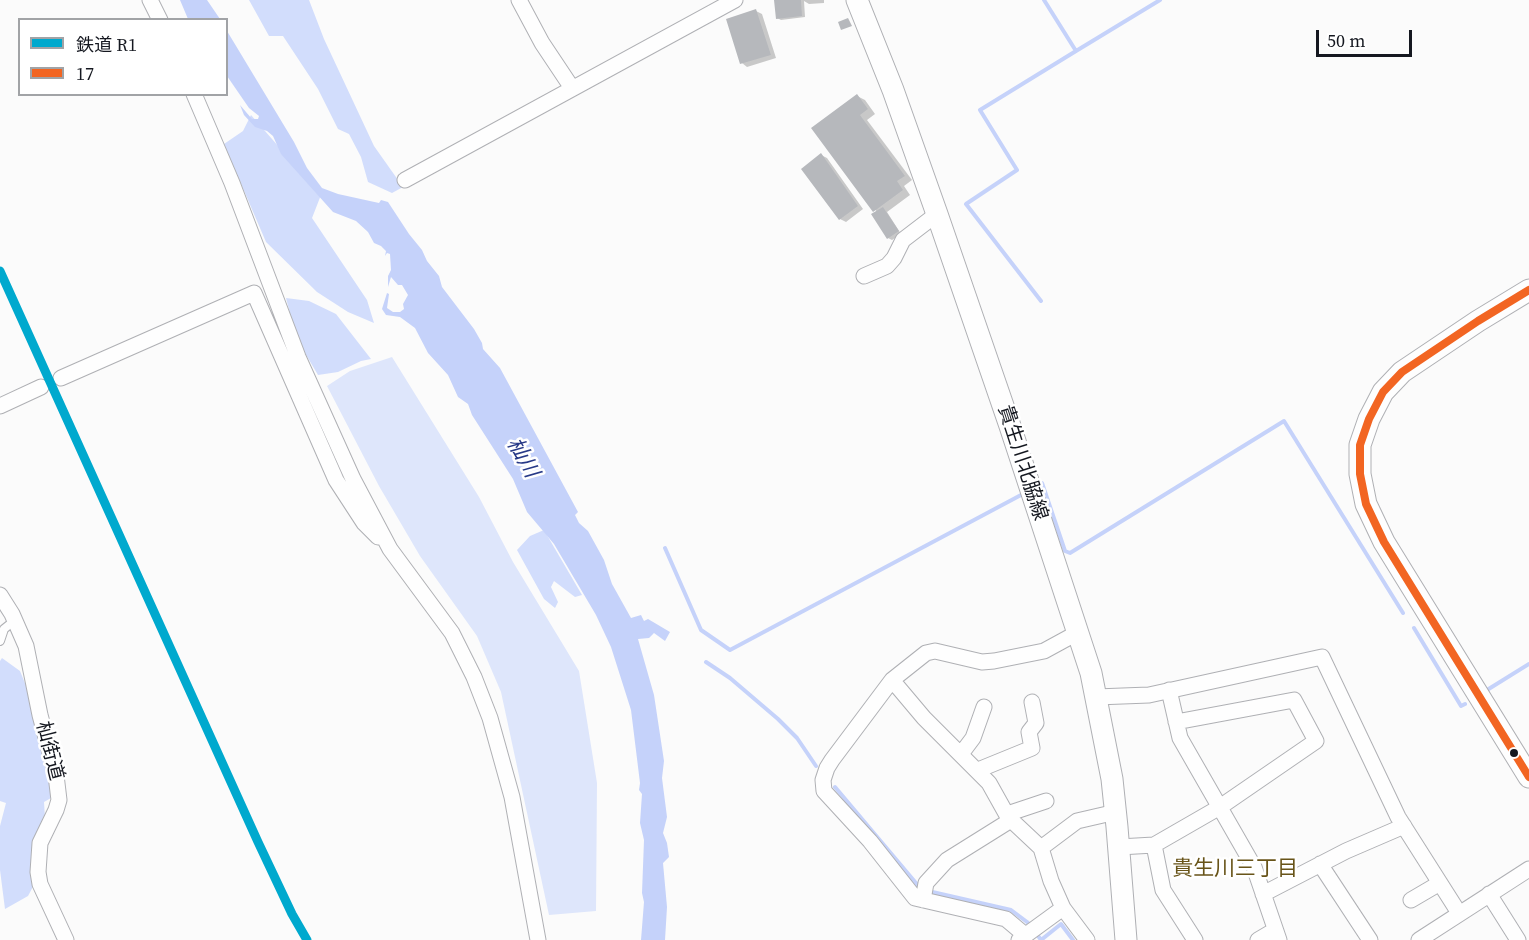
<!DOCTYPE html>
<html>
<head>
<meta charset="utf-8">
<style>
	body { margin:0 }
	#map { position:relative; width:1529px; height:940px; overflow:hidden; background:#fbfbfb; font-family:"Source Serif 4","Noto Sans JP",serif }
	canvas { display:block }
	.legend { position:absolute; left:18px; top:18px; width:210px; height:78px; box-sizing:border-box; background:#fff; border:2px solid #a1a3a6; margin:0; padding:8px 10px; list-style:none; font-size:18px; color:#151820 }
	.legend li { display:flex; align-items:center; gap:12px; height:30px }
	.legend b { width:30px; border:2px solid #a1a3a6 }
	.scale { position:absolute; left:1316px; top:30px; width:96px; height:27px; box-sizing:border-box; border:3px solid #151820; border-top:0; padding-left:8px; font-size:18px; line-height:21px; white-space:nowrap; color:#151820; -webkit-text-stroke:4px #fff; paint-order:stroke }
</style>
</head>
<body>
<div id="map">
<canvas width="1529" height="940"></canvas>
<ul class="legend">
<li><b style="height:8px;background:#00a9ce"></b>鉄道 R1</li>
<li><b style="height:8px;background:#f26522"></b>17</li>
</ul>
<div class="scale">50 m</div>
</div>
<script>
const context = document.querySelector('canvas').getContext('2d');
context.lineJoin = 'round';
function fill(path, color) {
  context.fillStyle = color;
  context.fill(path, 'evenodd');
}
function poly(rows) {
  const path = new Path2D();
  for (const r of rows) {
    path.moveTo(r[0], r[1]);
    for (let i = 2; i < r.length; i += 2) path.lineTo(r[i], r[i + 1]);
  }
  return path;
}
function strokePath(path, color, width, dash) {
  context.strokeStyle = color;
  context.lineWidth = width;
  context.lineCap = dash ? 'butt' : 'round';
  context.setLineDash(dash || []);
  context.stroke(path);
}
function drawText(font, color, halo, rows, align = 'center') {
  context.font = font + ' "Source Serif 4","Noto Sans JP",serif';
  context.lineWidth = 5;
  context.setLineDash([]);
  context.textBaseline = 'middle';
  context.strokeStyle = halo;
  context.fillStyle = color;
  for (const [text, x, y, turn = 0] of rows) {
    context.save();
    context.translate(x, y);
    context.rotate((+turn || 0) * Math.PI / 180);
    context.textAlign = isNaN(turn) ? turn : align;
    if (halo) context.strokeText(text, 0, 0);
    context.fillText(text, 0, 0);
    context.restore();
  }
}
fill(poly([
	[392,357,479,497,513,562,579,671,597,783,596,911,549,915,501,692,477,636,420,556,379,486,327,386,350,371]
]), '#dee6fb');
fill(poly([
	[249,0,309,0,324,39,374,146,403,187,392,193,368,182,361,157,349,134,338,129,318,89,283,36,269,36],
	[251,115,321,195,312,218,367,300,374,323,348,312,317,292,266,242,224,144,243,131],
	[286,298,309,301,336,314,371,359,361,361,338,372,318,375,302,348,294,329],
	[544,530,582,595,575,597,554,581,551,587,558,602,555,608,544,599,517,550,530,536],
	[2,658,20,671,29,693,50,784,51,798,44,802,45,818,35,883,28,896,5,909,0,870,0,826,6,803,0,801,0,661]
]), '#d2ddfc');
fill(poly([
	[180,0,207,0,220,19,188,19],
	[227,31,294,142,307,168,322,188,338,194,379,203,381,200,388,202,409,234,422,250,427,261,439,276,442,287,474,329,482,343,483,349,500,368,578,512,575,515,579,523,588,531,604,560,612,584,631,618,641,615,644,621,648,619,670,632,665,641,654,633,649,638,638,639,654,695,664,761,662,778,667,817,663,833,667,843,669,857,663,863,667,907,665,940,641,940,644,902,642,893,644,840,640,823,642,794,639,790,640,783,631,710,611,647,596,615,554,544,527,512,513,479,472,415,468,404,458,397,448,375,428,353,415,328,400,317,386,315,382,309,387,293,389,294,387,308,393,312,400,312,404,309,403,304,408,295,402,285,398,285,391,277,388,287,388,276,391,270,390,254,387,253,385,256,386,251,381,246,374,243,368,232,356,221,333,212,281,154,273,136,267,131,255,127,244,115,240,105,252,119,258,119,259,116,249,108,227,76]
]), '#c5d2fa');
fill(poly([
	[775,0,824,0,824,3,809,4,804,1,805,17,781,20,777,18],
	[756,11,762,14,776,58,747,67,742,63],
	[857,96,865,100,875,114,867,120,912,180,904,186,910,195,887,212,901,234,892,240,888,238,877,212,813,128],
	[821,155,827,158,863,209,846,222,840,219]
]), '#0003');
strokePath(poly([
	[1044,0,1076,51,1160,0],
	[1041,301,966,204,1017,170,980,110,1076,51],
	[1039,485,1042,483,1065,551,1070,553,1284,421,1403,613],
	[665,548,701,630,730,650,1021,495],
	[1414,628,1461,706,1465,704],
	[706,662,730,678,778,719,797,738,816,766],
	[1487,690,1529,664],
	[835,787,921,889],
	[928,891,1011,910,1027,922,1032,927],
	[1036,933,1041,940,1061,924,1073,940]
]), '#c5d2fa', 4);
fill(poly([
	[774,0,801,0,802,16,776,19],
	[756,9,771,55,740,64,726,19],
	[848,18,852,26,841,30,838,22],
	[857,94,868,109,860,115,905,176,897,181,903,190,873,212,811,128],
	[821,153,858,206,839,220,801,169],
	[883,207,899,231,887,239,871,214]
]), '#b6b8bc');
const lane = poly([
	[0,641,4,629,14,621]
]);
const street = poly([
	[150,0,160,20],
	[519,0,542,43,572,88],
	[194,94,232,183,298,357,353,479,390,549,452,633,474,677,490,718,512,797,538,940],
	[405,180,735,0],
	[864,276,887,266,894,258,903,240,937,214],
	[61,378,254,293,336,480,364,523,378,537],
	[0,406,41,387],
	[0,595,12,614,26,646,40,715,56,775,59,800,56,810,40,843,38,872,40,884,66,940],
	[892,680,924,718,989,783,1008,817,1041,848,1051,881,1063,908,1087,940],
	[1169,690,1180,738,1254,867,1279,940],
	[1096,697,1149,695,1322,657,1398,817,1459,913],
	[961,754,973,738,984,707],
	[978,770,1032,748,1029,732,1036,723,1032,702],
	[1007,814,1046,801],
	[1154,845,1163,890,1195,940],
	[1119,847,1154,845,1220,807,1316,741,1294,700,1176,722],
	[1041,848,1077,821,1116,812],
	[1320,864,1370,940],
	[1263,894,1346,851,1404,826],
	[1489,894,1518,940],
	[923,900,926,883,947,860,1011,820],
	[1411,900,1440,883],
	[1025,935,1006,919,915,898,870,841,824,791,823,780,827,768,832,760,892,680,926,653,935,651,982,662,994,661,1044,651,1077,633],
	[1019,940,1063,908],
	[1258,940,1275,930],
	[1419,940,1529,869]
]);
const secondary = poly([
	[857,0,893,90,937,214,1010,426,1091,673,1112,779,1117,827,1126,940],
	[1529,290,1478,321,1402,372,1383,392,1369,419,1360,445,1360,474,1366,504,1384,542,1529,777]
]);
strokePath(lane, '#afb0b4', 10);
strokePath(street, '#afb0b4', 17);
strokePath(secondary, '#afb0b4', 23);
strokePath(lane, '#fefefe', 8);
strokePath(street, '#fefefe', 15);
strokePath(secondary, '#fefefe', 21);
strokePath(poly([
	[1529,290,1478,321,1402,372,1383,392,1369,419,1360,445,1360,474,1366,504,1384,542,1529,777]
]), '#f26522', 8);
strokePath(poly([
	[0,271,258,842,292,914,307,940]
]), '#00a9ce', 9);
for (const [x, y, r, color] of [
	[1514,753,5,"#151820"]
]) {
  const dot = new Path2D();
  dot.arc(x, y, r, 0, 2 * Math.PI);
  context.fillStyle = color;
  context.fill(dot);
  strokePath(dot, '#fff', 2);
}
drawText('20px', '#151820', '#fff', [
	["貴生川北脇線",1022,463,72],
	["杣街道",49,751,76]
]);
drawText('italic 21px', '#273987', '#fff', [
	["杣川",522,458,60]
]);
drawText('21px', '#685419', '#fff', [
	["貴生川三丁目",1235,870]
]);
</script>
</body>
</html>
